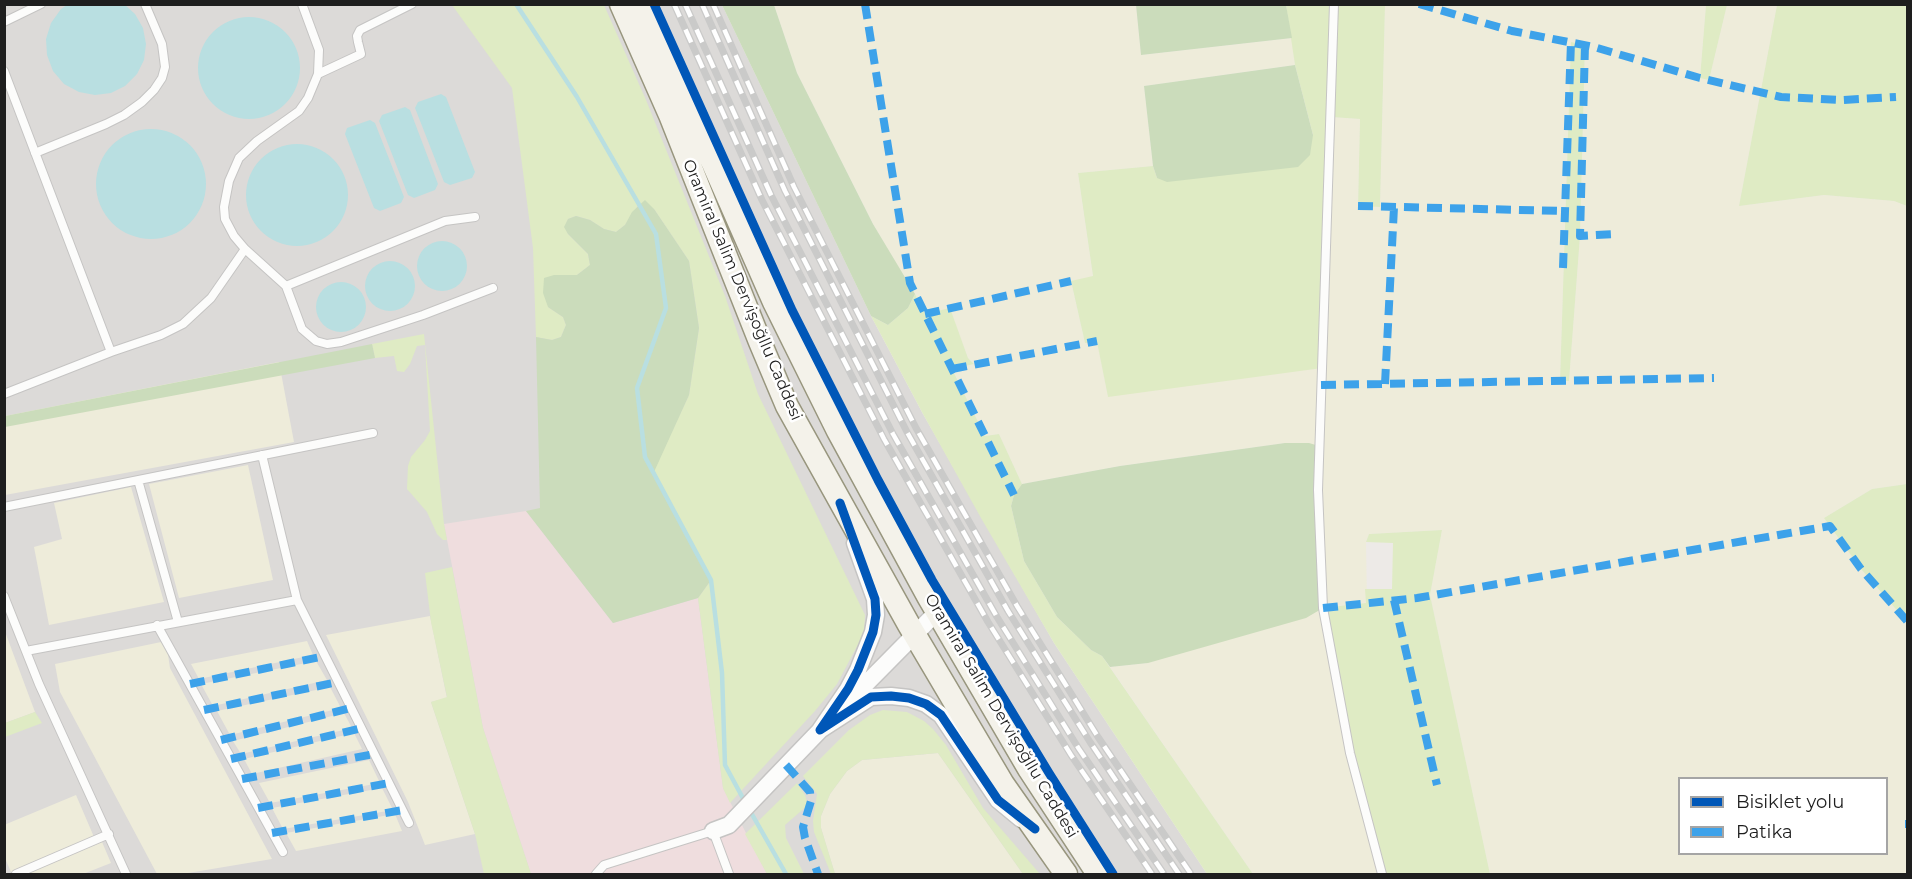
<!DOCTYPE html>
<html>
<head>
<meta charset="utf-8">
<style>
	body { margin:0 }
	#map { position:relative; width:1912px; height:879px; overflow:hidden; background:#edeae7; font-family:Montserrat,sans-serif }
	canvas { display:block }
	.frame { position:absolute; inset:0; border:6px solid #1e1e1e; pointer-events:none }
	.legend { position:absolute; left:1678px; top:777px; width:210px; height:78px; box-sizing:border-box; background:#fff; border:2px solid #a5a5a5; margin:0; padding:8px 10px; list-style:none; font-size:18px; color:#1e1e1e }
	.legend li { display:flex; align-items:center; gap:12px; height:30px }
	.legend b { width:30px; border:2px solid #a5a5a5 }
</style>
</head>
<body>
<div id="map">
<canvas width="1912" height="879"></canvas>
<div class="frame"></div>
<ul class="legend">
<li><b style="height:8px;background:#0057b8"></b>Bisiklet yolu</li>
<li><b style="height:8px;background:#3da2ea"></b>Patika</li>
</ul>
</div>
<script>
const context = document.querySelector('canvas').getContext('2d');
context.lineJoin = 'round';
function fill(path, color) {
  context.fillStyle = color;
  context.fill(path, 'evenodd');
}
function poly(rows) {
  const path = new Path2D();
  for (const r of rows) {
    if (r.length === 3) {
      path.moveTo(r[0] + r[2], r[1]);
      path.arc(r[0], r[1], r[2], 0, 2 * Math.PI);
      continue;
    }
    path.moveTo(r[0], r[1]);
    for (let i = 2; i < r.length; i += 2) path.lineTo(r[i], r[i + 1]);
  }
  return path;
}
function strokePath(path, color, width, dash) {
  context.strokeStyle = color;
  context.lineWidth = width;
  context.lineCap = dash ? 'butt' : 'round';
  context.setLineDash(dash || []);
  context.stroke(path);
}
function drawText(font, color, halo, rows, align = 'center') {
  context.font = font + ' Montserrat,sans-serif';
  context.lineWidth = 5;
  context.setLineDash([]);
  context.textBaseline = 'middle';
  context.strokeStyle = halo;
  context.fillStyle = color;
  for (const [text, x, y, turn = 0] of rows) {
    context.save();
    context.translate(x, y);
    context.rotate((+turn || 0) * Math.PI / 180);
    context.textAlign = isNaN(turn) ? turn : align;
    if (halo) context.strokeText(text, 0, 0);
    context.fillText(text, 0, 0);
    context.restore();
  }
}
fill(poly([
	[5,4,722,5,871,316,923,414,1054,643,1207,874,5,874]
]), '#dcdad8');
fill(poly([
	[526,511,613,623,698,598,723,788,767,874,531,874,483,728,444,524]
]), '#efddde');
fill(poly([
	[774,5,1136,5,1141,55,1292,38,1295,65,1144,86,1153,166,1078,173,1093,277,1071,282,1085,343,1097,341,1108,397,1330,117,1360,119,1358,206,1380,207,1385,5,1706,5,1700,78,1709,80,1727,5,1777,5,1739,206,1824,195,1894,201,1907,206,1907,484,1872,489,1824,518,1861,569,1907,622,1907,874,1490,874,1430,595,1442,530,1369,534,1366,542,1367,603,1324,608,1382,874,1253,874,1110,667,1148,663,1285,443,1120,466,1022,484,999,434,985,436,952,369,974,364,968,358,950,309,925,314,873,224,797,73],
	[1571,43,1585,45,1580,236,1569,380,1560,381],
	[1680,778,1886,778,1886,854,1680,854],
	[279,362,294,442,5,495,5,416],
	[248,465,273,580,179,598,149,484],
	[131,487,164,602,49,625,34,547,62,539,54,503],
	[430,616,447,698,431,702,475,834,425,845,408,802,326,635],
	[4,629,35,712,5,723,4,723],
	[166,641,170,668,272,859,182,874,157,874,60,692,55,664],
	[307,641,313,655,199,679,191,664],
	[316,661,327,680,213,706,201,684],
	[330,687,341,708,230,735,217,711],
	[344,713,352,728,241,754,233,741],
	[354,733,362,749,252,774,244,759],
	[938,753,1023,874,835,874,821,828,821,816,830,794,847,771,862,760],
	[369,760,380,783,270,803,259,783],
	[382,788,393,810,283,829,272,808],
	[76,795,94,837,11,872,5,858,4,825],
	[395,814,402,831,296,851,286,833],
	[102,842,111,863,83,874,25,874]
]), '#eeecda');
fill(poly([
	[452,5,604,5,646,100,725,296,758,394,865,615,864,633,837,684,815,711,730,803,723,788,698,598,711,580,653,472,689,395,699,328,689,261,654,209,639,204,625,225,616,232,604,229,590,220,576,216,568,219,565,227,568,234,588,254,590,265,577,275,567,275,548,307,563,317,566,325,561,337,552,340,536,337,533,248,512,88],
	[1286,5,1385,5,1380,207,1358,206,1360,119,1331,117,1322,368,1108,397,1097,342,1085,343,1071,281,1093,276,1078,173,1153,166,1157,178,1313,135,1295,65],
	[1706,5,1727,5,1709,80,1700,78],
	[1777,5,1907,5,1907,206,1894,201,1824,195,1739,206],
	[1571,42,1585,45,1580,236,1569,381,1560,381],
	[915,294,925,314,950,308,968,358,974,364,952,369,985,436,999,434,1022,484,1014,495,1011,506,1024,561,1057,617,1091,650,1102,656,1253,874,1207,874,1054,643,981,518,923,414,871,316,888,325,908,308],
	[424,334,444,524,447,540,443,540,437,534,427,512,407,489,408,466,411,457,425,440,430,431,425,345,417,346,410,364,404,372,397,371,394,356,375,358,372,344],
	[1907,484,1908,484,1907,622,1861,569,1824,518,1872,489],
	[1442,530,1430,595,1490,874,1382,874,1356,777,1323,608,1366,603,1365,589,1392,589,1393,543,1366,542,1369,534],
	[452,567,483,728,531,874,484,874,475,834,431,702,447,697,431,622,425,573],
	[883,710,907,712,924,721,933,729,946,745,983,808,1040,874,1023,874,938,753,862,760,847,771,830,794,821,816,821,828,835,874,831,874,814,832,813,821,817,794,803,776,849,730,870,715],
	[35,712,42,723,5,737,5,723],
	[797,783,805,795,808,805,785,825,786,838,804,874,767,874,745,834]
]), '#dfebc4');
fill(poly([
	[722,5,774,5,797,73,873,224,915,294,908,308,888,325,871,316],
	[1136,5,1286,5,1292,38,1141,55],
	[1295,65,1313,135,1310,155,1298,167,1167,182,1157,178,1153,166,1144,86],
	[645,200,654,209,689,261,699,328,689,395,654,472,711,580,698,598,613,623,526,511,540,508,536,337,552,340,561,337,566,325,563,317,548,307,543,293,544,278,554,275,577,275,590,265,588,254,568,234,564,227,568,219,576,216,590,220,604,229,616,232,625,225,632,212],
	[372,344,375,358,5,427,5,416],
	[1285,443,1309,443,1319,446,1323,608,1306,618,1148,663,1110,667,1102,656,1091,650,1057,617,1024,561,1011,506,1014,495,1022,484,1120,466]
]), '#cbdcbb');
fill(poly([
	[67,5,125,5,135,14,143,28,146,44,144,60,137,74,125,86,111,93,95,95,79,92,64,84,53,71,47,55,46,39,51,23,61,9],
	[249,68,51],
	[441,94,446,97,475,172,472,178,450,185,444,182,415,108,418,102],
	[405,107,410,110,438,184,435,190,414,198,408,195,379,121,382,115],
	[370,120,375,123,404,197,401,203,380,211,374,208,345,134,347,128],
	[151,184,55],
	[297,195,51],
	[442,266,25],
	[390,286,25],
	[341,307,25]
]), '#b9dfe1');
strokePath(poly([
	[516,4,577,97,656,234,666,308,637,388,645,457,711,580,722,673,725,765,745,802],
	[749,809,786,874]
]), '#b9dfe1', 4.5);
const lane = poly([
	[302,4,319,50,318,74],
	[1334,4,1318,490,1323,608,1350,753,1382,874],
	[4,22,41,4],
	[4,71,111,352,4,394],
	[35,153,106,124,124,115,142,102,154,90,162,78,165,67,162,44,145,4],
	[245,249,286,286,445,221,475,217],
	[286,286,302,329,316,341,327,344,341,342,423,315,493,288],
	[111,352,161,335,183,324,211,298,245,249,234,236,225,219,224,207,229,181,239,158,257,141,299,111,308,98,318,74,361,54,358,42,357,36,360,30,412,4],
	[262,455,297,600,409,823],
	[138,480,178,622],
	[4,507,373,433],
	[4,596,39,684,126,874],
	[157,625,283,852],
	[26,651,297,600],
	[16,874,109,834],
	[596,874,604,865,713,831,729,874]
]);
const street = poly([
	[855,543,875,599,876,615,873,632,858,670,848,689,820,730,871,697,891,696,909,698,926,704,941,715,998,800,1021,819],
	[847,703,937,612],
	[713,831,729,825,827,723]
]);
const secondary = poly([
	[621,4,670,115,760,342,787,406,909,625,1003,784,1066,874],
	[643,4,774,302,838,431,929,598,1029,769,1098,874]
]);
strokePath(lane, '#c5c4c3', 10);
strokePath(street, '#c5c4c3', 19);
strokePath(secondary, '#98967e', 25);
strokePath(lane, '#fcfcfb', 8);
strokePath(street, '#fcfcfb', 16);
strokePath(secondary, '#f4f2ea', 22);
const rail = poly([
	[674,4,762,200,884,439,988,622,1071,755,1152,874],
	[685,4,771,195,893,434,997,617,1079,749,1164,874],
	[702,4,785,191,907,432,1008,611,1090,742,1179,874],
	[713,4,794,187,916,428,1017,606,1098,737,1191,874]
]);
strokePath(rail, '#cacac9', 7);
strokePath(rail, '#fff', 4.5, [14]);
strokePath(poly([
	[865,4,910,283,1014,495],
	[1419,4,1512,31,1594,47,1700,78,1781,97,1842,100,1896,97],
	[1585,45,1580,236,1616,234],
	[1358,206,1565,211],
	[1563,268,1571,42],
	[925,314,1071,281],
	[952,369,1097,341],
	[1385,384,1394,207],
	[1321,385,1714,378],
	[1394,600,1437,785],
	[1323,608,1417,598,1830,526,1861,569,1908,622],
	[190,684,325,656],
	[204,710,338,682],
	[221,740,351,708],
	[231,759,362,728],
	[786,765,810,792,811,801,803,827,805,838,818,874],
	[242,779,374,754],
	[258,808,389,783],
	[1905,824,1908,824],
	[272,833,403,810]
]), '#3da2ea', 8, [15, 8]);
strokePath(poly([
	[654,4,792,310,878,480,932,580,1049,773,1113,874],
	[840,503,875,599,876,615,873,632,858,670,848,689,820,730,871,697,891,696,909,698,926,704,941,715,998,800,1035,829]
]), '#0057b8', 9);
drawText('16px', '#1e1e1e', '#fff', [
	["Oramiral Salim Dervişoğllu Caddesi",742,290,67],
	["Oramiral Salim Dervişoğllu Caddesi",1001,716,59]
]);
</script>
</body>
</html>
